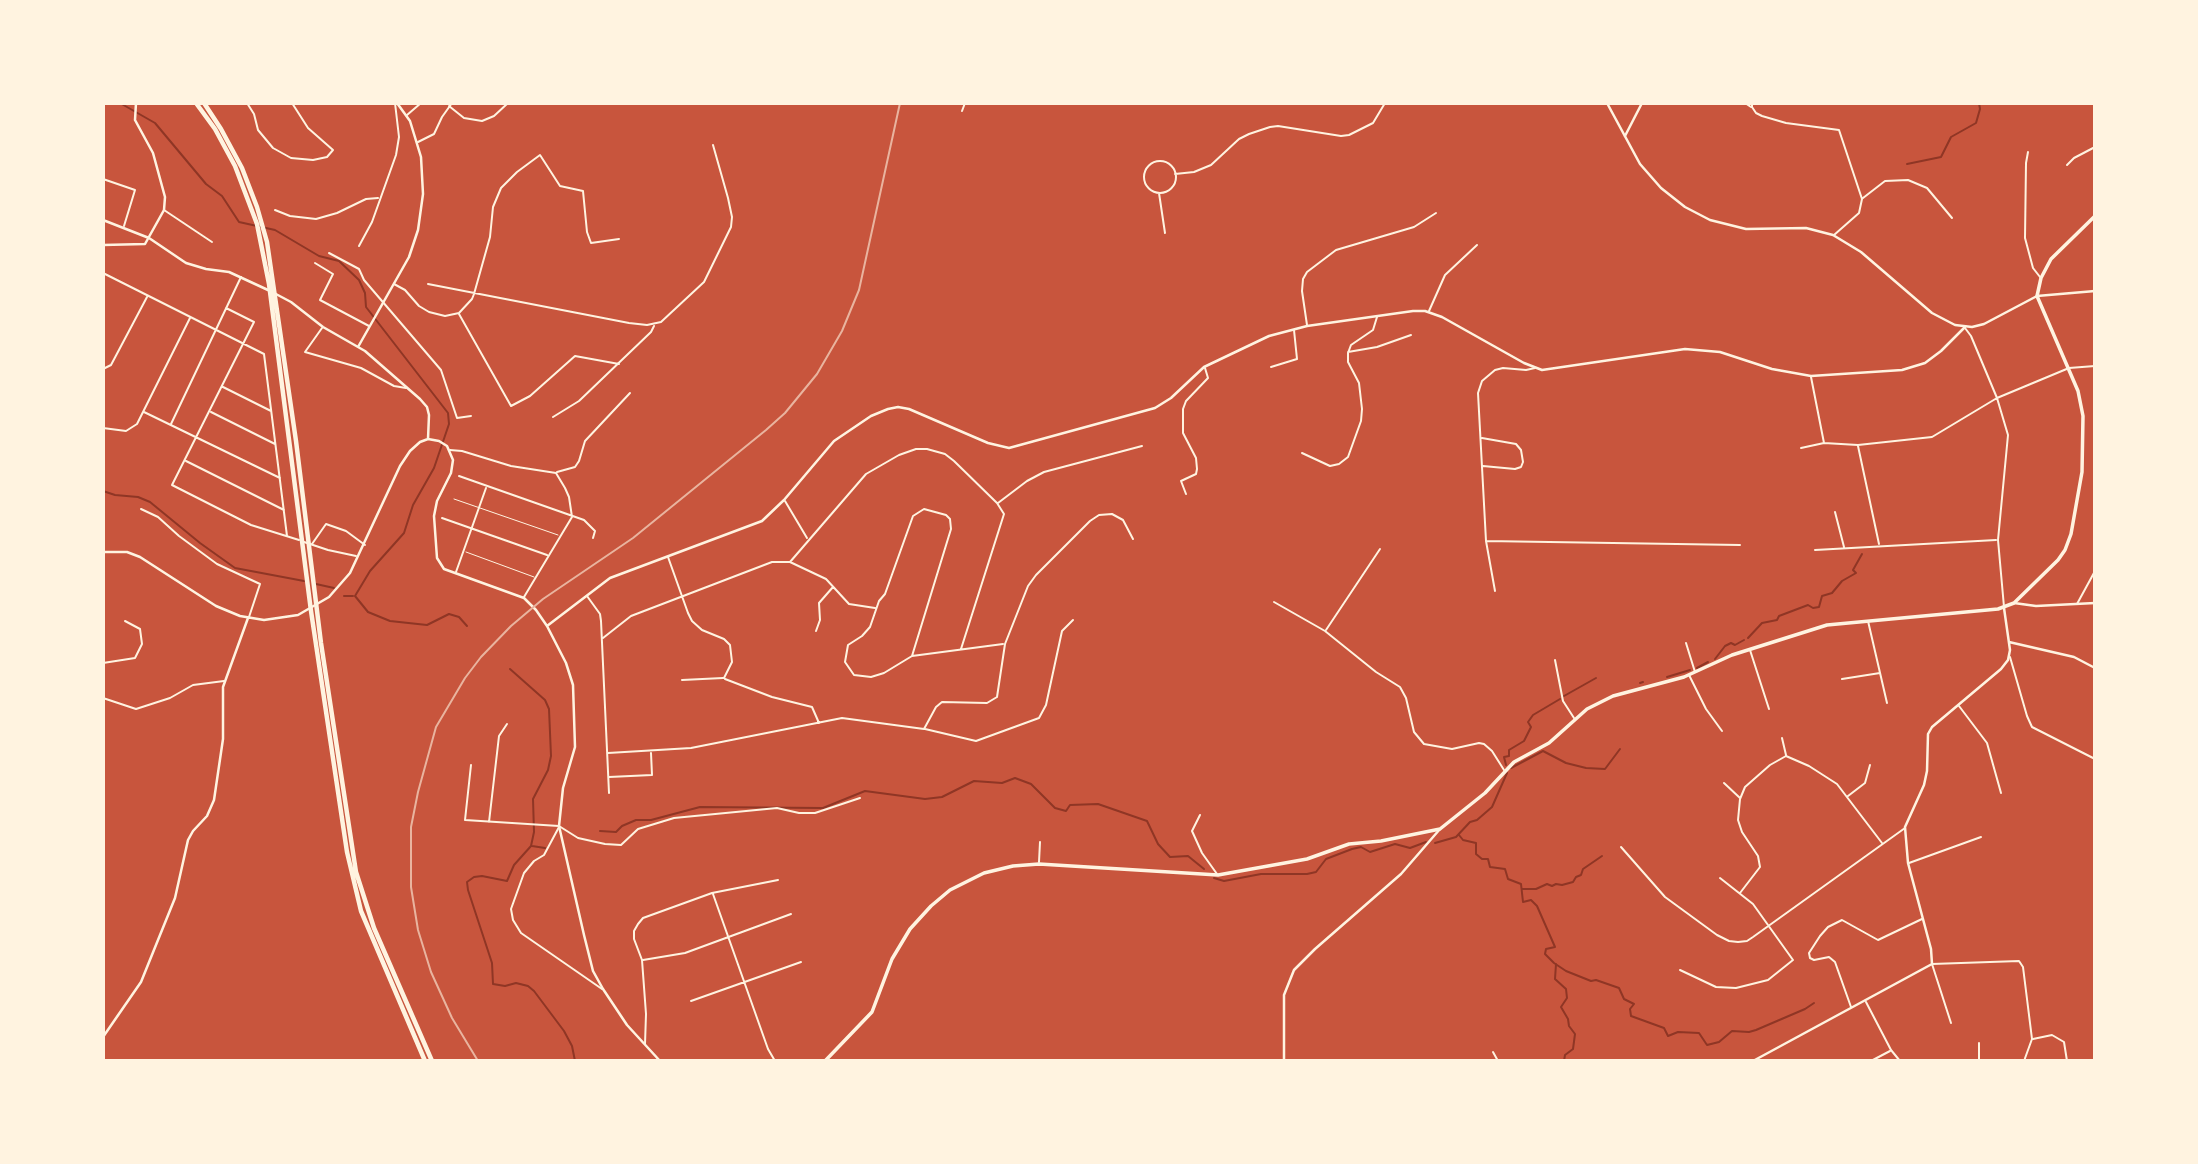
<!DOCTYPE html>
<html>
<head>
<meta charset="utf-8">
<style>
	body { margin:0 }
	#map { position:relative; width:2198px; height:1164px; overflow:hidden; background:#c8553d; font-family:"Asap Condensed",sans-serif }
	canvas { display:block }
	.frame { position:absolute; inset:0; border:105px solid #fff3e0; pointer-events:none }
</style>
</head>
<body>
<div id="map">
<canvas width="2198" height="1164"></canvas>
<div class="frame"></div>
</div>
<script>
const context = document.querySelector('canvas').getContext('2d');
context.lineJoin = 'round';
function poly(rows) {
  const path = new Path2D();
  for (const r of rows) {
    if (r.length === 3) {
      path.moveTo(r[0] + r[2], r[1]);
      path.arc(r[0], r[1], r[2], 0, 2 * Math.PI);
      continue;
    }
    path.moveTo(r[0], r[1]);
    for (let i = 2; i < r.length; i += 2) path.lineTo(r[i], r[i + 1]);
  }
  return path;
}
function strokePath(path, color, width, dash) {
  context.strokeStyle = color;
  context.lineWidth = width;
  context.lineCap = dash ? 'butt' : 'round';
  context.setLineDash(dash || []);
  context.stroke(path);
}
strokePath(poly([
	[120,103,155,123,206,184,222,196,239,222,275,230,319,256,339,261,359,280,365,293,366,307,448,413,449,424,434,468,413,505,404,533,370,571,355,596,368,612,390,621,427,625,449,614,459,617,467,626],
	[1907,164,1941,157,1951,137,1976,123,1980,109,1979,103],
	[103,491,115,495,138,497,150,502,200,543,235,568,304,581],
	[316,584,334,588],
	[344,596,353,596],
	[1748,638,1762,623,1777,620,1779,616,1808,605,1813,608,1819,607,1822,596,1832,593,1842,581,1856,573,1853,570,1862,554],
	[1715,659,1725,646,1731,643,1735,645,1744,640],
	[1697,668,1708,662],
	[510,669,545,700,549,709,551,756,548,770,533,799,534,832,531,846,514,865,507,881,482,876,474,877,467,882,468,890,492,963,493,984,505,986,516,983,528,986,534,991,564,1031,572,1046,575,1061],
	[1667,677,1690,670],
	[1640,683,1643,682],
	[1564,696,1596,678],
	[1506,765,1504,757,1509,756,1509,750,1524,741,1531,727,1528,722,1533,715,1560,699],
	[1511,768,1543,751,1566,763,1586,768,1605,769,1620,749],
	[600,831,616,832,622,826,636,820,651,820,700,807,823,808,865,791,925,799,942,797,974,781,1002,783,1015,778,1031,784,1055,808,1066,811,1070,805,1098,804,1147,821,1158,844,1170,857,1188,856,1204,869],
	[1459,835,1463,840,1476,843,1476,854,1482,859,1488,859,1490,867,1505,869,1508,879,1521,884,1523,902,1531,900,1537,906,1555,947,1546,949,1545,954,1554,963,1566,971,1591,981,1596,980,1619,988,1624,999,1634,1004,1630,1009,1631,1016,1664,1028,1668,1036,1678,1032,1699,1033,1707,1045,1719,1042,1732,1031,1749,1032,1756,1030,1805,1009,1814,1003],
	[1435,843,1456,837,1470,822,1477,820,1492,807,1507,773],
	[532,846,545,848],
	[1214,878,1224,881,1261,874,1307,874,1316,872,1326,859,1352,849,1361,847,1370,852,1395,844,1410,848,1426,842],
	[1522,889,1536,889,1547,884,1552,886,1556,884,1562,885,1573,882,1576,877,1581,875,1583,869,1602,856],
	[1556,964,1555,979,1566,989,1567,998,1561,1007,1568,1019,1569,1026,1575,1034,1573,1049,1565,1055,1564,1061]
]), '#8f3625', 2);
strokePath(poly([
	[454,499,558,535],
	[466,552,534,577]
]), '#fff3e0', 1);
strokePath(poly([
	[247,103,254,114,258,130,273,148,291,158,313,160,327,157,333,150,308,128,292,103],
	[1745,103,1751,107],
	[1752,103,1752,107,1756,113,1762,116,1786,123,1839,130,1862,199,1859,213,1834,235],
	[449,106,464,118,482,121,494,116,508,103],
	[962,111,965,103],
	[407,115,421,103],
	[418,142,434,134,442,117,452,103],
	[2028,152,2026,163,2025,238,2033,268,2040,277],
	[1160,177,16],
	[2067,165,2074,158,2095,147],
	[1175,174,1194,172,1211,165,1239,139,1249,134,1270,127,1278,126,1341,136,1349,135,1373,123,1385,103],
	[103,179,135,190,124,226],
	[1159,193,1165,233],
	[1863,198,1885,181,1908,180,1927,188,1952,218],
	[164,210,212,242],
	[275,210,290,216,316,219,337,213,366,199,378,198],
	[359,246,372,222,396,155,399,137,395,103],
	[329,253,359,269,364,280,441,370,457,418,471,416],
	[315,263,333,274,320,300,369,326],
	[103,273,264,354,287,536],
	[394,284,405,290,419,306,429,312,445,316,459,313,472,299,474,294,490,237,493,207,501,188,517,172,540,155,560,186,583,191,587,232,591,243,619,239],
	[428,284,629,323,647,325,661,322,704,282,731,227,732,217,728,198,713,145],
	[226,308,254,322,172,485,251,525,299,540],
	[1429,311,1445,275,1477,245],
	[459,314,511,406,530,396,575,356,619,364],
	[1307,325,1302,291,1303,279,1307,272,1336,250,1414,227,1436,213],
	[322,328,305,352,361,368,394,386,406,388],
	[1965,328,1971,336,1997,398,2008,435,1998,540,2004,607],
	[1348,352,1377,347,1411,335],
	[1271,367,1297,359,1294,330],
	[103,369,111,365,147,297],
	[1811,377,1824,443],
	[223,387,271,411],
	[144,412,280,478],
	[211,412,275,444],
	[553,417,579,401,651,332,654,326],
	[171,424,241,277],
	[103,428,126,431,137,424,190,318],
	[1482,438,1516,444,1521,450,1523,462,1521,467,1515,469,1483,466],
	[1858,446,1879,544],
	[1801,448,1824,443,1858,445,1932,437,1997,398,2069,368,2095,366],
	[450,450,462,451,511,466,556,473,565,488,569,497,572,517,524,597],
	[1302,453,1330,466,1339,464,1348,457,1361,421,1362,409,1359,383,1348,362,1348,353,1351,345,1373,330,1377,317],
	[186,461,284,510],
	[557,472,575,467,579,461,585,441,630,393],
	[459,476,584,520,595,531,593,538],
	[1186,494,1181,481,1196,474,1197,469,1196,458,1183,433,1183,409,1186,401,1208,378,1205,368],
	[785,501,807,538],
	[998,503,1027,481,1044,472,1142,446],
	[141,509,158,517,179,536,217,564,260,584,249,617],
	[1835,512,1844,547],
	[442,518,547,555],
	[1486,541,1740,545],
	[304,542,328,550,356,556],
	[312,544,326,524,346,531,365,545],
	[1815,550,1996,540],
	[668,557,688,613,692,621,702,630,724,639,730,645,732,662,724,678],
	[790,562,826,579,849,604,875,608],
	[456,572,486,488],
	[1495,591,1486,541,1478,393,1482,381,1495,370,1503,368,1526,370,1535,368],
	[587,596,600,614,601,621,609,793],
	[1274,602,1325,631,1376,672,1400,687,1406,698,1414,732,1424,744,1452,749,1479,743,1484,744,1492,751,1504,770],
	[2077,604,2095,571],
	[1868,621,1887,703],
	[1326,630,1380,549],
	[816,631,820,620,819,603,833,587],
	[603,638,631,616,772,562,790,562,866,474,899,455,916,449,927,449,945,454,954,461,997,503,1004,514,961,649],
	[1686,643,1695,672],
	[1750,650,1769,709],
	[912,656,951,529,950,519,946,515,924,509,913,516,885,594,879,601,870,627,862,636,848,645,845,662,854,675,871,677,884,673,912,656,1003,644],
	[2010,657,2027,716,2032,727,2095,759],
	[1555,660,1563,701,1574,718],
	[103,663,135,658,142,644,140,629,125,621],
	[1689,675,1706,709,1722,731],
	[725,679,772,697,812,707,819,723],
	[1842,679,1880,673],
	[682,680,723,678],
	[103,698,136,709,170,698,193,685,224,681],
	[1959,706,1987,743,2001,793],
	[925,729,976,741,1039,718,1046,705,1062,631,1073,620],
	[1782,738,1786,755],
	[608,753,691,748,842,718,924,729,936,707,942,702,987,703,997,697,1005,644,1028,586,1036,575,1090,521,1099,515,1112,514,1123,520,1133,539],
	[471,765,465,820,559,826,578,838,605,844,621,845,638,829,674,818,777,808,799,813,815,813,860,798],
	[609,777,652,775,651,753],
	[1724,783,1740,798],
	[1848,796,1865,783,1870,765],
	[1200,815,1192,831,1202,853,1217,874],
	[489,822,499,736,507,724],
	[559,827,544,855,534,861,524,873,511,909,513,920,521,933,602,989],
	[1621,847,1665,897,1717,935,1729,941,1738,942,1747,941,1753,937,1905,828],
	[1039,862,1040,842],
	[1909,863,1981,837],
	[1740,893,1760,867,1758,856,1742,832,1738,820,1740,799,1745,787,1770,765,1786,756,1809,766,1837,784,1882,843],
	[713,894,768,1049,775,1061],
	[643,960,685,953,791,914],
	[1680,970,1716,987,1736,988,1768,980,1793,960,1753,904,1720,878],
	[691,1001,801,962],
	[1866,1002,1891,1050,1900,1061],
	[1851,1007,1835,962,1829,957,1814,960,1810,958,1809,953,1820,936,1828,927,1842,920,1878,940,1922,919],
	[1951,1023,1932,964,2019,961,2023,967,2032,1039,2024,1061],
	[2033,1039,2052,1035,2064,1042,2067,1061],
	[645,1044,646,1014,642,960,634,939,634,931,638,924,643,918,712,893,778,880],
	[1493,1052,1498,1061],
	[1871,1061,1890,1051],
	[1979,1061,1979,1043]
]), '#fff3e0', 2);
strokePath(poly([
	[1625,136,1642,103],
	[103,220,149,238,186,263,206,269,229,272,268,290],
	[103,245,145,244,164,210,165,197,153,153,135,120,136,103],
	[274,293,291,302,323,327,365,351,420,399,427,407,429,415,428,439],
	[358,347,409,257,418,230,423,194,421,157,410,121,397,103],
	[103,552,127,552,140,557,216,606,240,616,264,620,298,615,329,597,350,573,400,466,410,451,420,442,428,439,439,441,447,446,453,460,451,473,437,501,434,516,437,558,444,569,524,598,536,610,547,626,566,663,573,685,575,747,563,788,559,826,584,935,593,971,603,989,627,1025,660,1061],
	[2014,603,2036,606,2095,603],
	[547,626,610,578,762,521,784,500,834,441,871,416,888,409,898,407,909,409,988,443,1009,448,1155,408,1171,398,1204,367,1269,336,1307,326,1413,311,1425,311,1442,317,1524,363,1542,370,1685,349,1720,352,1772,369,1811,376,1902,370,1925,363,1941,351,1965,327],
	[2009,642,2074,657,2095,668],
	[103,1037,141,982,175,898,188,840,193,831,207,816,214,800,223,739,223,687,248,618],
	[1284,1061,1284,995,1294,970,1315,949,1401,874,1440,829],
	[1753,1061,1932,964,1931,949,1908,863,1905,827,1924,785,1927,771,1928,734,1932,727,2001,669,2008,660,2010,650,2004,608]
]), '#fff3e0', 2.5);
strokePath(poly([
	[1607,103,1640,164,1661,188,1685,207,1710,220,1746,229,1806,228,1833,235,1861,252,1932,313,1955,325,1972,327,1984,324,2037,296,2095,291]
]), '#fff3e0', 2.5);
strokePath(poly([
	[825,1061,872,1012,892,959,910,929,931,906,950,890,984,873,1013,866,1039,864,1218,875,1307,859,1349,844,1381,841,1440,829,1485,793,1514,762,1549,743,1587,709,1613,696,1684,677,1732,655,1827,625,1998,609,2014,603,2058,560,2065,550,2071,534,2082,472,2083,416,2078,391,2037,296,2041,278,2051,259,2095,216]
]), '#fff3e0', 3.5);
strokePath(poly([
	[196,103,215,129,235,166,257,224,269,284,311,611,347,852,361,911,425,1061],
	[204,103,221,129,242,168,257,207,267,242,296,441,321,643,356,872,374,928,432,1061]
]), '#fff3e0', 4.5);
strokePath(poly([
	[478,1061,452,1018,431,972,418,930,411,887,411,827,418,792,436,727,465,678,481,657,511,626,543,599,633,538,766,430,785,413,817,374,842,331,859,290,900,103]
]), '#e9b49f', 2);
</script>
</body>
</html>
